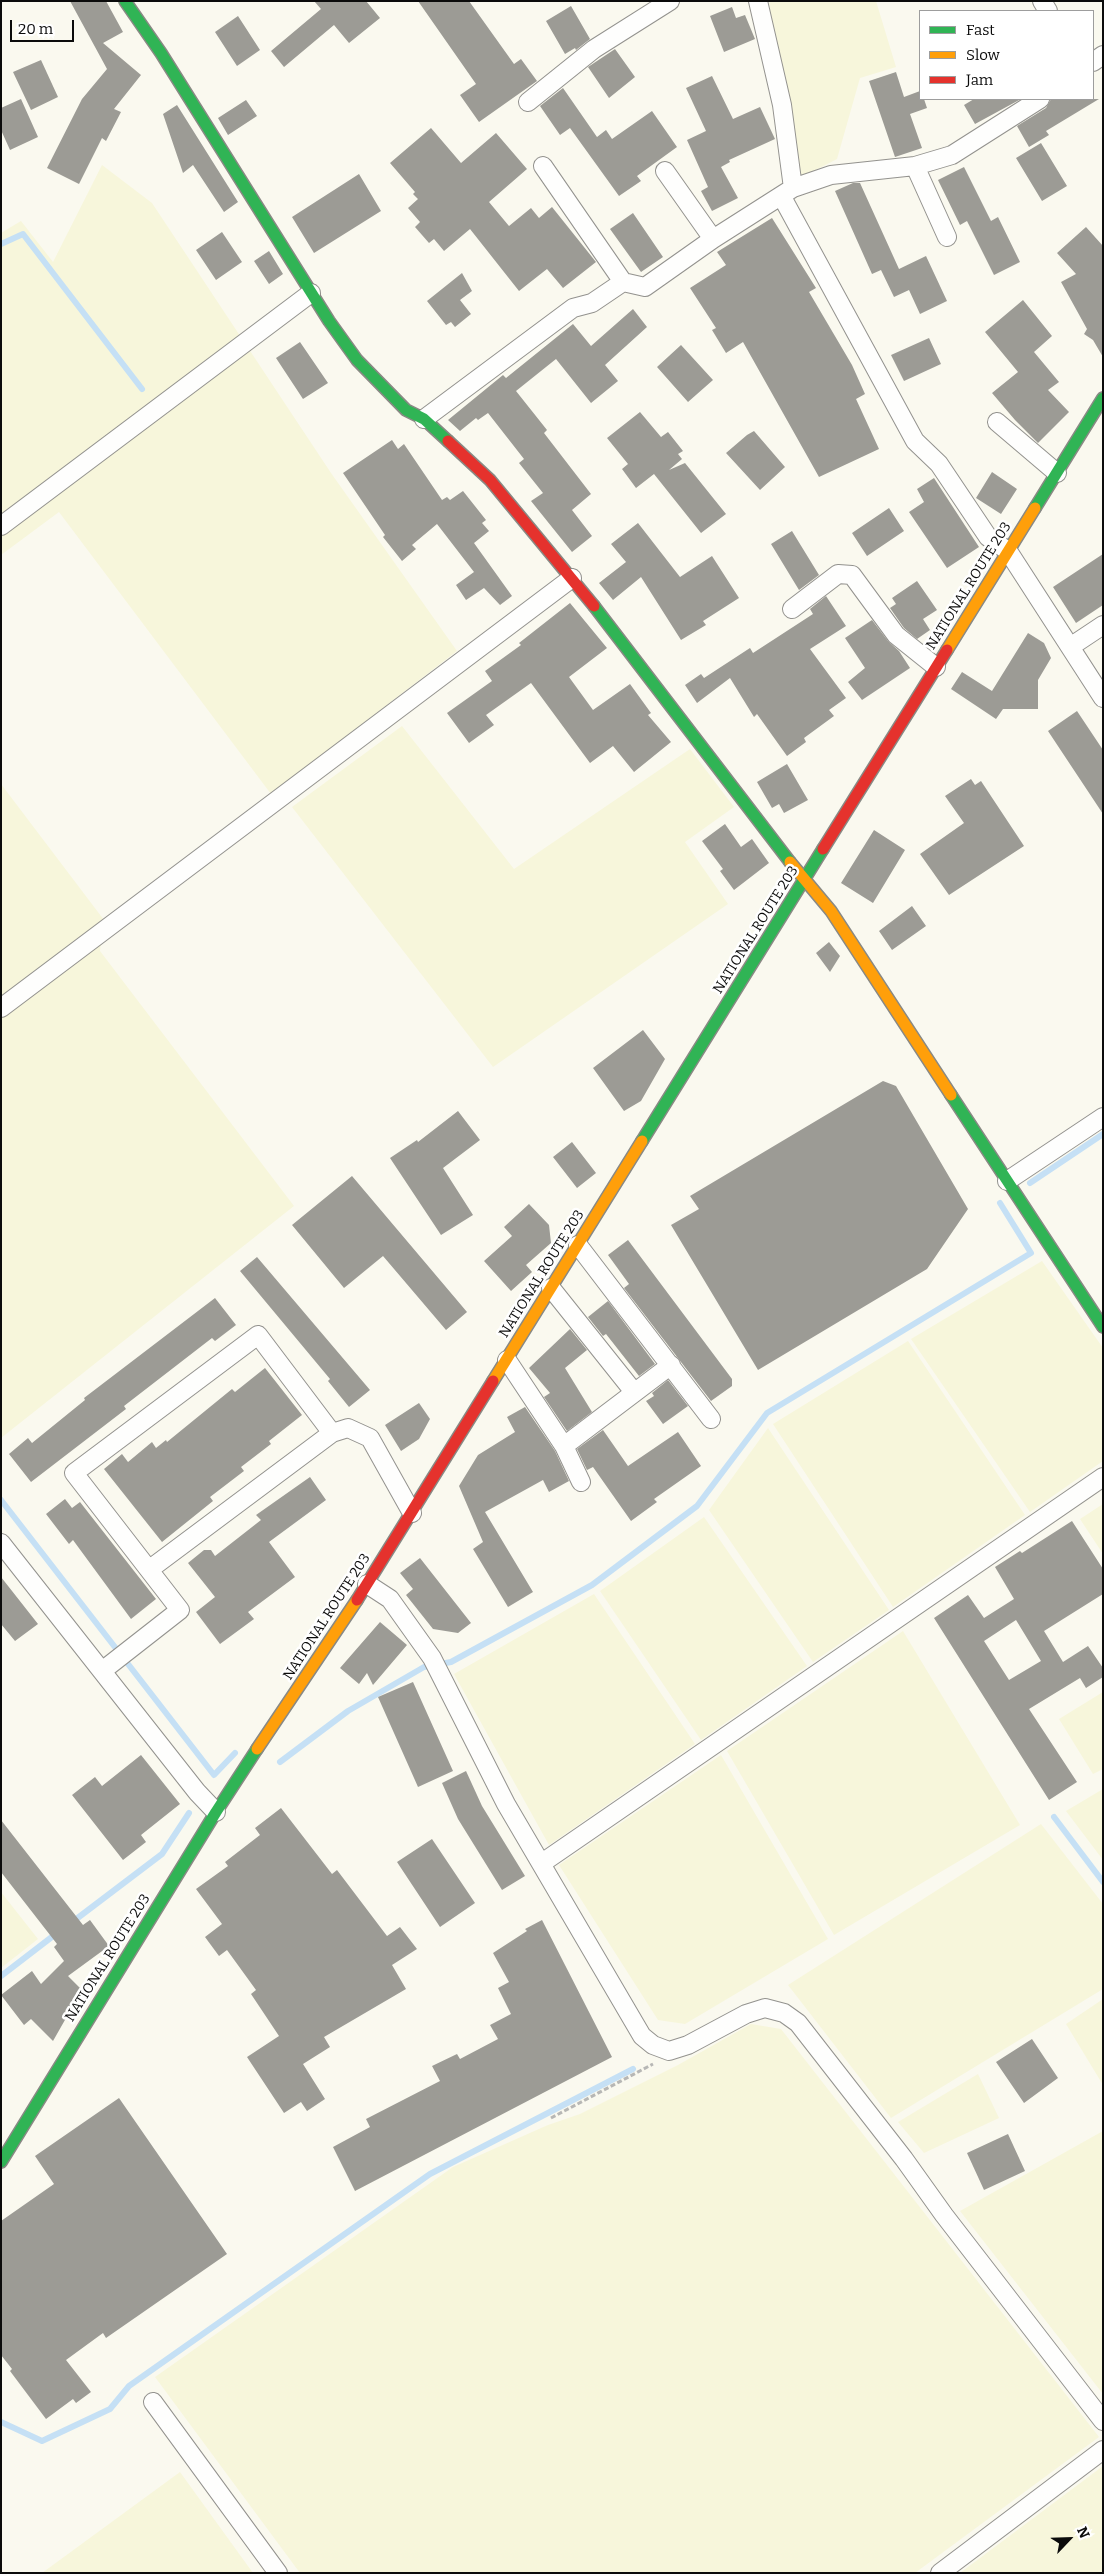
<!DOCTYPE html>
<html>
<head>
<meta charset="utf-8">
<style>
	body { margin:0 }
	#map { position:relative; width:1104px; height:2574px; overflow:hidden; background:#faf9ef; font-family:Bitter,serif }
	canvas { display:block }
	.frame { position:absolute; inset:0; border:2px solid #0b0b0b; pointer-events:none }
	.legend { position:absolute; left:919px; top:10px; width:175px; height:90px; box-sizing:border-box; background:#fff; border:1px solid #9d9d9d; margin:0; padding:6px 9px; list-style:none; font-size:15px; color:#0b0b0b }
	.legend li { display:flex; align-items:center; gap:10px; height:25px }
	.legend b { width:25px; border:1px solid #9d9d9d }
	.north { position:absolute; left:1044px; top:2514px; width:50px; height:50px; -webkit-text-stroke:4px #fff; paint-order:stroke; rotate:66deg; font-size:14px; font-weight:700; line-height:20px; text-align:center; color:#0b0b0b }
	.north::after { content:''; display:block; margin:auto; width:18px; height:22px; background:#0b0b0b; clip-path:polygon(50% 0,100% 100%,50% 72%,0 100%) }
	.scale { position:absolute; left:10px; top:20px; width:64px; height:22px; box-sizing:border-box; border:2px solid #0b0b0b; border-top:0; padding-left:6px; font-size:15px; line-height:18px; white-space:nowrap; color:#0b0b0b; -webkit-text-stroke:4px #fff; paint-order:stroke }
</style>
</head>
<body>
<div id="map">
<canvas width="1104" height="2574"></canvas>
<div class="frame"></div>
<ul class="legend">
<li><b style="height:6px;background:#30b455"></b>Fast</li>
<li><b style="height:6px;background:#ff9f0a"></b>Slow</li>
<li><b style="height:6px;background:#e5322d"></b>Jam</li>
</ul>
<div class="north">N</div>
<div class="scale">20 m</div>
</div>
<script>
const context = document.querySelector('canvas').getContext('2d');
context.lineJoin = 'round';
function fill(path, color) {
  context.fillStyle = color;
  context.fill(path, 'evenodd');
}
function poly(rows) {
  const path = new Path2D();
  for (const r of rows) {
    path.moveTo(r[0], r[1]);
    for (let i = 2; i < r.length; i += 2) path.lineTo(r[i], r[i + 1]);
  }
  return path;
}
function strokePath(path, color, width, dash) {
  context.strokeStyle = color;
  context.lineWidth = width;
  context.lineCap = dash ? 'butt' : 'round';
  context.setLineDash(dash || []);
  context.stroke(path);
}
function drawText(font, color, halo, rows, align = 'center') {
  context.font = font + ' Bitter,serif';
  context.lineWidth = 5;
  context.setLineDash([]);
  context.textBaseline = 'middle';
  context.strokeStyle = halo;
  context.fillStyle = color;
  for (const [text, x, y, turn = 0] of rows) {
    context.save();
    context.translate(x, y);
    context.rotate((+turn || 0) * Math.PI / 180);
    context.textAlign = isNaN(turn) ? turn : align;
    if (halo) context.strokeText(text, 0, 0);
    context.fillText(text, 0, 0);
    context.restore();
  }
}
fill(poly([
	[772,1,876,1,896,67,860,78,837,159,798,179,769,3],
	[102,165,152,203,331,473,457,651,271,794,59,512,1,555,1,233,21,221,53,262],
	[402,726,514,869,690,749,734,807,685,842,728,904,493,1067,292,807],
	[1,784,104,920,100,951,294,1206,1,1438],
	[1042,1261,1103,1348,1103,1461,1030,1512,911,1339],
	[908,1341,1025,1515,893,1607,773,1424],
	[768,1428,889,1610,813,1662,709,1510],
	[1103,1504,1103,1554,1080,1519],
	[704,1517,807,1666,701,1740,600,1591],
	[594,1594,695,1744,549,1845,454,1674],
	[903,1631,1020,1825,834,1935,727,1751],
	[1103,1692,1103,1769,1093,1774,1059,1719],
	[721,1755,828,1939,685,2024,658,2020,559,1865],
	[1103,1789,1103,1860,1066,1811],
	[1041,1824,1103,1904,1103,1989,891,2118,788,1985],
	[1,1892,38,1939,1,1968],
	[1103,1999,1103,2085,1066,2024],
	[751,2024,781,2029,1099,2437,915,2573,300,2573,155,2377,453,2167,548,2125,580,2114,678,2065],
	[978,2074,999,2118,924,2153,898,2122],
	[1103,2131,1103,2394,960,2211],
	[1103,2466,1103,2573,960,2573],
	[180,2472,253,2573,42,2573]
]), '#f7f6db');
strokePath(poly([
	[1,244,23,234,142,389],
	[1030,1183,1103,1134],
	[1,1500,214,1775,235,1753],
	[280,1762,348,1711,424,1667,451,1662,592,1585,697,1506,767,1413,1031,1253,1000,1203],
	[1054,1817,1103,1882],
	[71,1923,162,1854,189,1813],
	[1,1976,57,1933],
	[1,2422,42,2441,110,2409,129,2386,430,2174,633,2069]
]), '#c5e0f5', 6);
fill(poly([
	[70,1,106,1,123,32,103,43,141,75,114,109,121,112,106,141,102,138,79,184,47,168,82,99,107,69],
	[314,1,366,1,380,18,349,43,334,25,284,67,271,51,321,9],
	[418,1,469,1,514,64,521,59,537,81,479,122,460,95,476,84],
	[571,6,590,39,576,50,575,48,565,54,546,21],
	[732,7,736,18,745,15,755,39,724,52,710,16],
	[238,16,260,50,237,66,215,32],
	[615,49,635,77,609,98,588,67],
	[41,60,58,97,31,110,13,72],
	[896,72,904,97,920,91,920,99,924,99,927,108,910,114,922,148,895,157,869,81],
	[712,76,733,119,760,107,775,139,729,160,730,162,721,167,738,198,712,211,701,191,708,187,687,140,706,131,686,88],
	[563,88,597,137,606,130,612,139,652,111,677,147,637,176,641,181,619,196,570,128,560,135,540,106],
	[21,99,38,137,10,150,1,130,1,108],
	[974,99,1021,99,975,124,964,105],
	[1051,99,1099,99,1046,131,1049,135,1029,147,1017,126,1046,108],
	[246,100,257,116,228,135,218,118],
	[177,105,238,202,224,212,193,165,183,173,163,114],
	[431,128,461,163,496,133,527,169,489,202,509,226,531,208,539,218,552,207,596,262,563,288,547,269,519,291,470,229,444,251,434,239,429,243,415,227,420,222,408,208,418,199,413,194,415,192,390,163],
	[1041,143,1067,186,1042,201,1016,158],
	[964,167,991,221,998,217,1020,262,994,275,967,221,960,225,938,180],
	[359,174,381,211,314,253,292,217],
	[853,183,860,183,899,269,926,256,947,301,920,314,909,290,894,297,881,270,872,274,835,191],
	[633,213,663,257,641,272,610,229],
	[772,218,816,288,809,292,852,365,865,394,856,399,879,449,819,477,743,342,726,353,712,330,716,328,690,288,726,265,717,252],
	[1086,227,1103,246,1103,357,1093,340,1084,334,1087,329,1061,282,1076,274,1057,253],
	[222,232,242,262,216,280,196,250],
	[269,251,283,274,269,284,254,261],
	[462,273,472,291,460,300,471,314,455,327,451,322,446,325,427,301],
	[1023,300,1052,336,1034,352,1059,382,1048,390,1069,412,1038,443,1015,420,992,393,1018,372,985,332],
	[633,309,647,327,605,365,618,381,591,403,556,359,516,391,547,430,544,433,591,494,572,510,592,536,572,552,531,501,543,493,519,463,524,459,488,413,478,420,476,418,460,431,448,420,503,375,506,378,573,324,591,346],
	[929,338,941,364,904,381,891,355],
	[300,342,328,383,303,399,276,358],
	[681,345,713,380,688,402,657,367],
	[640,412,661,437,668,432,683,451,678,454,682,459,669,470,685,463,726,514,701,533,654,474,636,488,622,469,628,464,607,438],
	[754,431,785,467,760,490,726,453,747,435],
	[392,440,398,449,404,444,442,500,447,497,450,500,463,491,486,520,482,523,489,531,474,543,512,596,500,605,484,588,466,600,456,585,474,572,437,524,412,545,416,549,402,561,383,537,385,535,343,473],
	[992,472,1017,489,1001,514,976,498],
	[934,478,979,547,947,568,909,512,924,502,917,489],
	[889,508,904,531,867,556,852,533],
	[638,523,680,577,712,556,739,598,703,621,706,625,681,640,641,577,613,600,599,583,626,562,611,544],
	[792,531,819,575,799,590,771,544],
	[1103,554,1103,605,1076,623,1053,587],
	[917,581,937,610,923,619,930,630,917,639,904,628,890,608,896,604,892,598],
	[826,596,846,626,810,649,846,698,829,710,834,716,804,738,806,742,787,756,757,714,754,717,730,678,697,703,685,685,701,674,704,678,750,648,753,653,813,614,810,609],
	[570,603,607,648,569,677,593,710,630,684,651,713,648,715,671,742,634,772,613,746,590,763,531,683,486,715,494,725,469,743,447,713,492,681,485,671,521,645,519,643],
	[872,620,888,641,899,651,910,668,862,700,848,682,865,668,845,638],
	[1028,633,1044,643,1051,658,1038,680,1038,709,1003,709,996,719,951,689,962,672,992,691],
	[1077,711,1103,750,1103,814,1048,731],
	[787,764,808,800,784,813,779,804,772,808,757,782],
	[971,779,975,785,981,781,1024,846,949,895,920,854,964,823,945,796],
	[725,824,741,847,752,839,769,863,734,890,720,871,723,869,702,841],
	[874,830,905,850,873,903,841,883],
	[912,906,926,926,892,950,879,931],
	[829,942,840,956,830,972,816,953],
	[643,1030,665,1059,641,1101,624,1111,593,1068],
	[883,1081,896,1086,968,1209,927,1269,758,1370,671,1225,699,1209,690,1196],
	[458,1111,480,1140,443,1168,473,1215,441,1235,390,1158,417,1140,418,1142],
	[572,1142,596,1173,577,1188,553,1157],
	[352,1176,467,1312,446,1330,383,1256,344,1288,292,1225],
	[529,1204,549,1225,551,1243,526,1265,532,1272,511,1291,484,1261,512,1236,504,1227],
	[628,1240,732,1379,732,1386,711,1401,624,1288,629,1284,608,1255],
	[257,1257,370,1390,349,1407,328,1381,330,1379,240,1271],
	[215,1298,236,1325,215,1341,212,1338,124,1406,126,1409,31,1482,9,1454,28,1438,32,1443,85,1400,84,1398],
	[608,1301,655,1364,639,1376,606,1334,603,1336,588,1317],
	[570,1329,587,1350,565,1368,592,1412,567,1431,544,1397,550,1393,529,1368],
	[265,1368,302,1415,269,1441,271,1444,241,1467,244,1471,210,1497,213,1501,162,1542,104,1469,122,1454,128,1462,152,1442,156,1448,166,1440,167,1442,232,1389,235,1392],
	[668,1380,688,1406,663,1424,646,1401,654,1396,652,1393],
	[419,1403,430,1419,419,1439,401,1451,385,1425],
	[525,1407,555,1451,569,1481,549,1492,543,1480,485,1512,533,1592,508,1607,473,1549,483,1542,459,1486,478,1455,515,1432,507,1417],
	[603,1430,628,1466,678,1432,701,1466,654,1499,657,1502,631,1521,593,1467,587,1470,577,1449],
	[310,1477,326,1500,269,1542,295,1577,248,1612,254,1619,220,1644,196,1612,215,1597,188,1563,204,1550,211,1550,215,1556,261,1520,256,1515],
	[65,1499,72,1508,80,1502,156,1599,131,1619,73,1540,69,1544,46,1514],
	[1072,1521,1103,1569,1103,1594,1044,1631,1063,1662,1088,1646,1103,1668,1103,1677,1086,1688,1080,1678,1029,1709,1077,1782,1049,1800,934,1618,968,1595,984,1618,1014,1599,995,1567,1020,1551,1022,1553],
	[1016,1620,1041,1661,1009,1680,984,1641],
	[420,1558,471,1623,458,1633,433,1629,406,1595,413,1589,400,1573],
	[1,1577,38,1624,15,1641,1,1624],
	[380,1622,407,1645,373,1685,367,1673,359,1684,340,1668],
	[413,1682,453,1771,418,1787,378,1697],
	[141,1755,180,1804,141,1835,146,1842,123,1860,72,1795,95,1777,102,1786],
	[466,1771,482,1806,525,1876,502,1890,458,1819,442,1783],
	[281,1808,332,1874,337,1870,387,1936,400,1927,417,1949,392,1965,406,1989,324,2037,330,2047,303,2064,325,2099,307,2111,301,2102,284,2113,247,2057,279,2036,251,1994,256,1990,227,1950,219,1956,205,1937,222,1924,196,1889,228,1866,225,1862,260,1835,255,1828],
	[1,1820,83,1925,90,1920,109,1946,68,1976,82,1990,53,2041,31,2019,24,2025,1,1995,32,1971,41,1984,64,1961,54,1947,57,1944,1,1872],
	[432,1839,475,1903,440,1927,397,1862],
	[542,1920,612,2057,355,2191,333,2147,370,2127,366,2119,440,2081,432,2066,457,2054,460,2059,498,2039,490,2025,511,2014,498,1988,509,1982,493,1953,527,1931,525,1929],
	[1032,2039,1058,2078,1024,2103,996,2062],
	[119,2098,227,2254,106,2338,103,2333,66,2360,91,2392,76,2403,73,2399,46,2419,10,2371,12,2369,1,2355,1,2221,54,2184,35,2156],
	[1008,2134,1025,2171,984,2190,967,2153]
]), '#9c9b95');
const street = poly([
	[1042,1,1048,11],
	[1093,62,1103,55],
	[528,102,594,49,670,1],
	[543,166,623,282],
	[915,166,947,237],
	[665,171,713,239],
	[793,188,831,175,915,166,952,155,1040,99],
	[782,197,915,441,939,464,988,537,1008,551,1103,698],
	[424,419,573,308,592,303,623,282,645,287,713,239,793,188,782,105,758,1],
	[997,422,1057,473],
	[1,526,311,293],
	[792,609,838,574,852,575,896,635,936,667],
	[1070,647,1103,625],
	[1,1008,572,578],
	[1007,1181,1103,1117],
	[578,1245,711,1419],
	[551,1288,634,1392],
	[507,1360,564,1446,581,1482],
	[564,1446,671,1365],
	[1,1543,197,1792,216,1812],
	[150,1569,332,1433,348,1428,370,1438,412,1513],
	[367,1584,390,1599,432,1658,506,1804,642,2036,653,2045,669,2051,688,2045,746,2014,765,2008,784,2013,798,2023,904,2159,944,2215,1103,2421],
	[102,1671,180,1610,74,1473,258,1335,332,1433],
	[542,1863,1103,1477],
	[153,2402,278,2573],
	[940,2573,1103,2450]
]);
const fast = poly([
	[125,1,161,53,329,321,357,360,406,410,424,419,448,441],
	[1035,508,1103,398],
	[594,606,790,862],
	[951,1095,1103,1327],
	[642,1141,823,849],
	[1,2162,216,1812,257,1749]
]);
const slow = poly([
	[947,650,1035,508],
	[790,862,831,911,951,1095],
	[493,1381,642,1141],
	[257,1749,357,1600]
]);
const jam = poly([
	[448,441,490,480,594,606],
	[823,849,947,650],
	[357,1600,493,1381]
]);
strokePath(street, '#93928e', 20);
strokePath(fast, '#898984', 14);
strokePath(slow, '#898984', 14);
strokePath(jam, '#898984', 14);
strokePath(poly([
	[551,2118,653,2064]
]), '#b7b7b5', 3, [5, 2.5]);
strokePath(street, '#fefefd', 18);
strokePath(fast, '#30b455', 11);
strokePath(slow, '#ff9f0a', 11);
strokePath(jam, '#e5322d', 11);
drawText('14px', '#0b0b0b', '#fff', [
	["NATIONAL ROUTE 203",969,586,-58],
	["NATIONAL ROUTE 203",756,930,-58],
	["NATIONAL ROUTE 203",542,1274,-58],
	["NATIONAL ROUTE 203",327,1617,-57],
	["NATIONAL ROUTE 203",108,1958,-58]
]);
</script>
</body>
</html>
